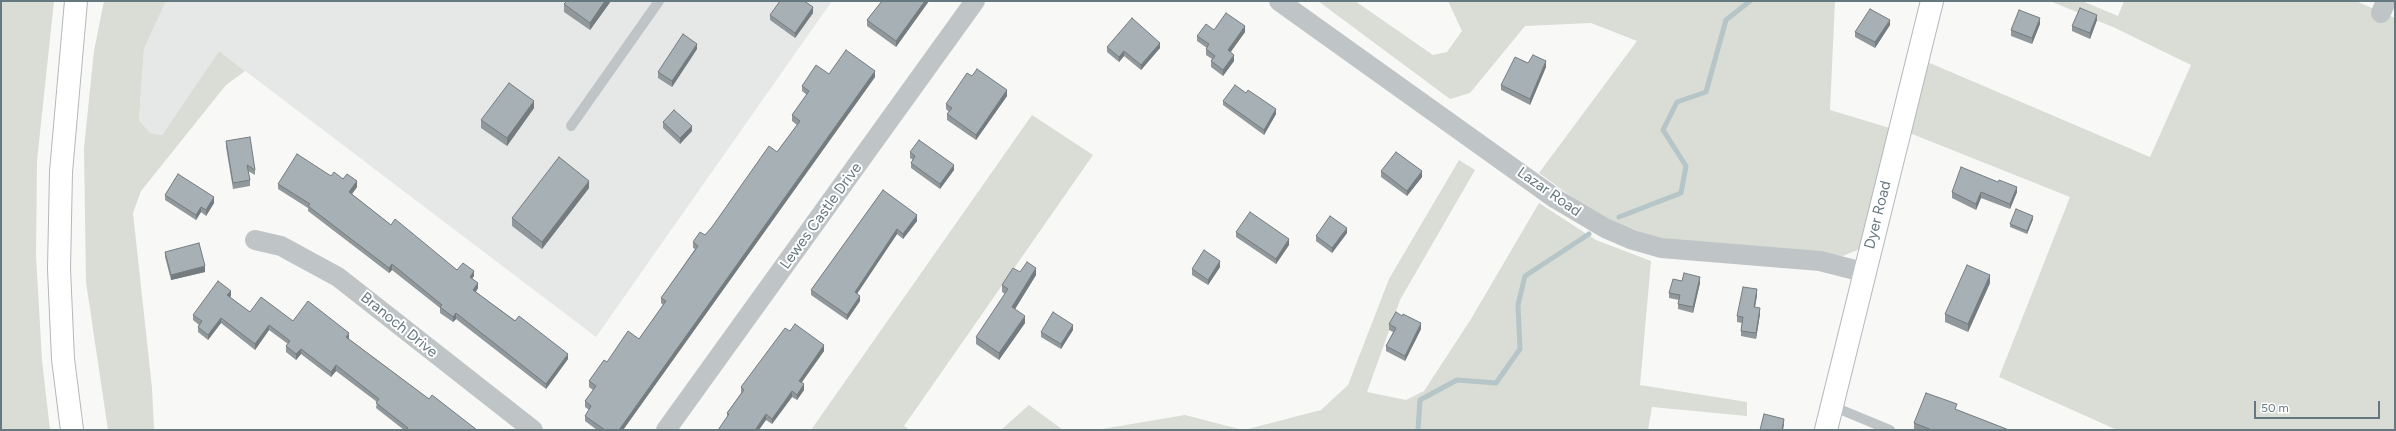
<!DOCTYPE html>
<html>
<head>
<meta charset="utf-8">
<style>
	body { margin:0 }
	#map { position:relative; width:2396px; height:431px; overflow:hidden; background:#f8f8f6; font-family:Figtree,sans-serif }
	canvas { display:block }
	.frame { position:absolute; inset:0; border:2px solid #65787f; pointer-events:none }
	.scale { position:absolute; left:2254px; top:401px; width:126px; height:18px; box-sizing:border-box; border:2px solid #65787f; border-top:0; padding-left:5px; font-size:12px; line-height:14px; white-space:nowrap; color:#65787f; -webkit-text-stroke:3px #fff; paint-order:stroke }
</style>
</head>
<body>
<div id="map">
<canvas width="2396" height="431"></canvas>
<div class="frame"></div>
<div class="scale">50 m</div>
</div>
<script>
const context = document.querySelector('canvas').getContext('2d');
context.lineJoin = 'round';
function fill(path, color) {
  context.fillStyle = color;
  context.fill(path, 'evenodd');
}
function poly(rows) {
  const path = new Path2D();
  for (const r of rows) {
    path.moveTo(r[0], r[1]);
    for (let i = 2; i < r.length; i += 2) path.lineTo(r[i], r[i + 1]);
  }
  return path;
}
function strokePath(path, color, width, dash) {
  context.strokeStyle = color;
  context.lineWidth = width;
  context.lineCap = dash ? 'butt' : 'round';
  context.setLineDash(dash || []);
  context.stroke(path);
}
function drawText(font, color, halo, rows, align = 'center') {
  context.font = font + ' Figtree,sans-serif';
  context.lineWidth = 4;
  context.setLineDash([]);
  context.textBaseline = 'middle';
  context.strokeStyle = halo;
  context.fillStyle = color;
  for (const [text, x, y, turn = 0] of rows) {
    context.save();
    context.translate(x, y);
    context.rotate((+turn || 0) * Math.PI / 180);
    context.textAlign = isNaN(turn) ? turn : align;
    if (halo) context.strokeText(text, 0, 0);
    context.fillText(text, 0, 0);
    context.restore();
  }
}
fill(poly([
	[166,1,832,1,596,337,219,51,162,135,150,133,139,120,144,49]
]), '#e6e8e7');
fill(poly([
	[1,1,54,1,37,161,36,256,42,360,50,430,1,430],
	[104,1,166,1,144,49,139,120,150,133,162,135,219,51,245,71,226,85,141,191,133,213,152,388,154,430,108,430,86,282,84,148,94,51],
	[1318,1,1355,1,1433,55,1447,52,1462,31,1448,1,1835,1,1830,110,1893,129,1860,249,1843,256,1708,246,1653,237,1594,213,1539,173,1637,41,1591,23,1525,26,1470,93,1450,99],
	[2050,1,2082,1,2118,16,2124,1,2356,1,2395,18,2395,430,2117,430,1999,377,2070,197,1907,132,1925,61,2150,157,2191,65,2113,27],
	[1032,115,1093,155,904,426,910,430,811,430],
	[1459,160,1475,170,1400,300,1367,392,1406,400,1424,391,1471,319,1539,203,1596,240,1651,261,1640,385,1747,402,1747,416,1652,407,1648,430,1244,430,1321,410,1348,385,1389,279],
	[1029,405,1063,430,1001,430],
	[1185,415,1243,430,1096,430]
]), '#d9ddd5');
strokePath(poly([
	[1619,217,1681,193,1686,166,1663,130,1677,102,1706,92,1726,20,1750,1],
	[1418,430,1420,400,1457,380,1496,383,1520,349,1518,305,1525,276,1589,234]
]), '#b6c5c7', 5);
const secondary = poly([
	[1826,430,1932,1]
]);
const highway = poly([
	[72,430,63,359,59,269,61,172,76,1]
]);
strokePath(secondary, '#b2b9bc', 24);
strokePath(highway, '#b3b8ba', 24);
strokePath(poly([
	[571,126,659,1],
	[1832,406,1890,430]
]), '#bfc5c7', 10);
strokePath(poly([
	[1279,1,1556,199,1605,228,1633,240,1661,248,1820,261,1863,272],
	[2381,13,2386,1],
	[255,240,281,246,338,277,533,430],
	[666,430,975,1]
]), '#bfc5c7', 20);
strokePath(secondary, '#fff', 22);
strokePath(highway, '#fff', 22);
fill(poly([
	[567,1,611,1,590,30,564,12,564,4],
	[882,1,929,1,896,47,867,26,867,20],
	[813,13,795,38,770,20,770,15],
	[2097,20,2090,39,2072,31,2072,26],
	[2040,24,2032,44,2011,36,2011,30],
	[1890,25,1875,48,1855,37,1855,32],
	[1214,30,1245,32,1230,52,1234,61,1223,76,1211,67,1211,61,1212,59,1206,55,1206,49,1207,48,1197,41,1197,36],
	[1107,47,1160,48,1141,70,1124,56,1119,62,1107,52],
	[697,49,672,87,658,78,658,72],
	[1528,63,1546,67,1530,105,1501,90,1501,85],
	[829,74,875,77,623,430,597,430,585,421,585,416,589,410,585,407,585,401,593,390,589,387,589,381,607,362,639,339,663,305,661,303,661,298,695,249,693,248,693,242,705,235,777,152,797,125,792,121,792,115,807,95,802,91,802,86],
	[972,76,1007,96,976,140,947,120,947,114,949,112,946,109,946,104],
	[1223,101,1276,114,1264,135,1223,105],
	[534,108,507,146,481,128,481,120],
	[663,122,692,131,680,144,663,128],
	[226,141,255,170,255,175,248,171,250,180,250,186,233,189,226,147],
	[910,152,954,170,940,189,911,168,911,163,913,160,910,158],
	[1381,171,1422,177,1407,196,1381,177],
	[331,176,343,179,357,187,352,194,391,225,457,270,474,276,472,278,478,288,476,292,568,359,546,389,456,319,453,322,440,313,440,308,392,270,389,273,308,211,308,208,278,189,278,184],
	[589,188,542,249,512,226,512,218],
	[883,190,917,221,903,239,897,234,857,293,860,301,847,320,811,295,811,290],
	[1952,192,2017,192,2010,209,1981,198,1976,210,1952,198],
	[165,195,214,203,206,216,201,212,196,220,165,200],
	[2033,219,2027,234,2010,227,2010,224],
	[1236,232,1289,245,1276,264,1236,237],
	[1347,233,1332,253,1316,241,1316,236],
	[165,252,205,272,171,280,165,257],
	[1220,267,1208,285,1192,275,1192,269],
	[1020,272,1036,275,1015,309,1025,323,999,360,976,344,976,337,1005,294,1002,292,1002,285],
	[1682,281,1700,283,1693,313,1678,309,1678,304,1679,300,1669,298,1669,293],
	[1990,283,1968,332,1945,322,1945,314],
	[1757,295,1755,307,1760,314,1756,339,1741,336,1741,331,1742,323,1737,322,1737,316],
	[231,296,230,297,250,312,293,321,349,339,429,399,477,430,404,430,376,408,377,402,336,371,331,377,301,354,296,360,286,352,286,346,288,344,269,330,255,350,221,323,208,340,198,332,198,327,199,325,193,320,193,315],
	[1389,324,1421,329,1405,361,1386,351,1386,346,1393,332,1389,330],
	[1073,330,1061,349,1041,337,1041,332],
	[790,331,824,351,802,382,804,390,797,400,792,397,772,424,766,420,727,417,727,413,741,393,741,387],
	[1957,410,2009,430,1914,430,1914,423]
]), '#90989c');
fill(poly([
	[605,1,611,1,590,30,590,23],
	[925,1,929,1,896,47,896,41],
	[813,7,813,13,795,38,795,33],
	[2097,15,2097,20,2090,39,2090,33],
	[2040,18,2040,24,2032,44,2032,38],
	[1890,20,1890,25,1875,48,1875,42],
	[1245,26,1245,32,1228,56,1228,50],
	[1160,43,1160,48,1141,70,1141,65],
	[697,44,697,49,672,87,672,81],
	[1124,51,1124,56,1119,62,1119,57],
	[1234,55,1234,61,1223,76,1223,70],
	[1546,61,1546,67,1530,105,1530,99],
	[875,71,875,77,623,430,619,430],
	[1007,90,1007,96,976,140,976,135],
	[534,101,534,108,507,146,507,138],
	[1276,109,1276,114,1264,135,1264,130],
	[692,126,692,131,680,144,680,138],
	[954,165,954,170,940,189,940,184],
	[1422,171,1422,177,1407,196,1407,191],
	[357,181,357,187,349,198,349,192],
	[589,181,589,188,542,249,542,242],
	[2017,187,2017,192,2010,209,2010,204],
	[1981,192,1981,198,1976,210,1976,204],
	[214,197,214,203,206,216,206,210],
	[201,207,201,212,196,220,196,215],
	[917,215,917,221,903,239,903,234],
	[2033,216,2033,219,2027,234,2027,231],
	[1347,228,1347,233,1332,253,1332,248],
	[897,229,897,234,855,297,855,292],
	[1289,239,1289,245,1276,264,1276,259],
	[1220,261,1220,267,1208,285,1208,280],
	[392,264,392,270,389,273,389,268],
	[205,266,205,272,171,280,171,275],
	[1036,268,1036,275,1012,314,1012,307],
	[474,271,474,276,470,282,470,277],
	[1990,275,1990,283,1968,332,1968,324],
	[1700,277,1700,283,1693,313,1693,307],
	[478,283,478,288,473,295,473,290],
	[1757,289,1757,295,1754,313,1754,307],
	[231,291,231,296,227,301,227,295],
	[860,296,860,301,847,320,847,315],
	[1760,308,1760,314,1756,339,1756,333],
	[456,313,456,319,453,322,453,317],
	[1025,316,1025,323,999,360,999,353],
	[221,318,221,323,208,340,208,335],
	[1421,323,1421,329,1405,361,1405,356],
	[269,325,269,330,255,350,255,344],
	[1073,325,1073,330,1061,349,1061,344],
	[349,333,349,339,346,343,346,337],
	[824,345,824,351,799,386,799,381],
	[301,349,301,354,296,360,296,354],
	[568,354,568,359,546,389,546,384],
	[336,365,336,371,331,377,331,372],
	[804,384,804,390,797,400,797,395],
	[792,391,792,397,772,424,772,419],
	[766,414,766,420,759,430,755,430],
	[1784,419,1784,425,1783,430,1782,430]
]), '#757c7f');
const building = poly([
	[567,1,605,1,590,23,564,4,567,1],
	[780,1,804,1,813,7,795,33,770,15,780,1],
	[882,1,925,1,896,41,867,20,882,1],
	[2080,8,2097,15,2090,33,2072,26,2080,8],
	[1870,9,1890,20,1875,42,1855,32,1870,9],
	[2019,10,2040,18,2032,38,2011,30,2019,10],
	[1226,13,1245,26,1228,50,1234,55,1223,70,1211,61,1215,56,1206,49,1209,44,1197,36,1206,24,1214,30,1226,13],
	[1132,18,1160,43,1141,65,1124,51,1119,57,1107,47,1132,18],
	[683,34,697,44,672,81,658,72,683,34],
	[846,50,875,71,619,430,605,430,585,416,591,406,585,401,596,386,589,381,604,360,607,362,628,331,639,339,666,301,661,298,698,246,693,242,700,232,705,235,712,227,769,146,777,152,800,121,792,115,809,91,802,86,816,65,829,74,846,50],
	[1533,55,1546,61,1530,99,1501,85,1515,57,1528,63,1533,55],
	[977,69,1007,90,976,135,947,114,952,108,946,104,967,73,972,76,977,69],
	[509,83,534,101,507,138,481,120,509,83],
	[1235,85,1246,93,1248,90,1276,109,1264,130,1223,101,1235,85],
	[674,110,692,126,680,138,663,122,674,110],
	[250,137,255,170,247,165,250,180,233,183,226,141,250,137],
	[919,140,954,165,940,184,911,163,915,156,910,152,919,140],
	[1396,152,1422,171,1407,191,1381,171,1396,152],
	[297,154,331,176,334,172,343,179,347,174,357,181,349,192,391,225,395,219,457,270,463,263,474,271,470,277,478,283,473,290,515,321,519,316,568,354,546,384,456,313,453,317,440,307,442,305,392,264,389,268,308,206,310,204,278,184,297,154],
	[559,157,589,181,542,242,512,218,559,157],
	[1961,167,1998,182,1999,180,2017,187,2010,204,1981,192,1976,204,1952,192,1961,167],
	[178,174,214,197,206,210,201,207,196,215,165,195,178,174],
	[883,190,917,215,903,234,897,229,855,292,860,296,847,315,811,290,883,190],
	[2016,209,2033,216,2027,231,2010,224,2016,209],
	[1250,212,1289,239,1276,259,1236,232,1250,212],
	[1330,216,1347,228,1332,248,1316,236,1330,216],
	[199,243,205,266,171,275,165,252,199,243],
	[1204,250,1220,261,1208,280,1192,269,1204,250],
	[1027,262,1036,268,1012,307,1025,316,999,353,976,337,1008,289,1002,285,1013,268,1020,272,1027,262],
	[1967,265,1990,275,1968,324,1945,314,1967,265],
	[1684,273,1700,277,1693,307,1678,304,1680,295,1669,293,1673,279,1682,281,1684,273],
	[218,281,231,291,227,295,250,312,261,297,293,321,308,301,349,333,346,337,429,399,432,395,477,430,406,430,408,428,376,403,379,399,336,365,331,372,301,349,296,354,286,346,290,341,269,325,255,344,221,318,208,335,198,327,202,321,193,315,218,281],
	[1743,287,1757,289,1754,307,1760,308,1756,333,1741,331,1743,317,1737,316,1743,287],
	[1053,312,1073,325,1061,344,1041,332,1053,312],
	[1396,312,1402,316,1403,314,1421,323,1405,356,1386,346,1396,328,1389,324,1396,312],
	[795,324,824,345,799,381,804,384,797,395,792,391,772,419,766,414,755,430,718,430,729,414,727,413,744,390,741,387,785,328,790,331,795,324],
	[1926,393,1957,404,1955,409,2009,430,1932,430,1914,423,1926,393],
	[1764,414,1784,419,1782,430,1760,430,1764,414]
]);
fill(building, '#a7b1b5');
strokePath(building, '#757c7f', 1);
drawText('15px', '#65787f', '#fff', [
	["Lazar Road",1549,192,35],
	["Dyer Road",1878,215,-76],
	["Lewes Castle Drive",821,216,-54],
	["Branoch Drive",399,325,39]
]);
</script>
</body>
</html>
